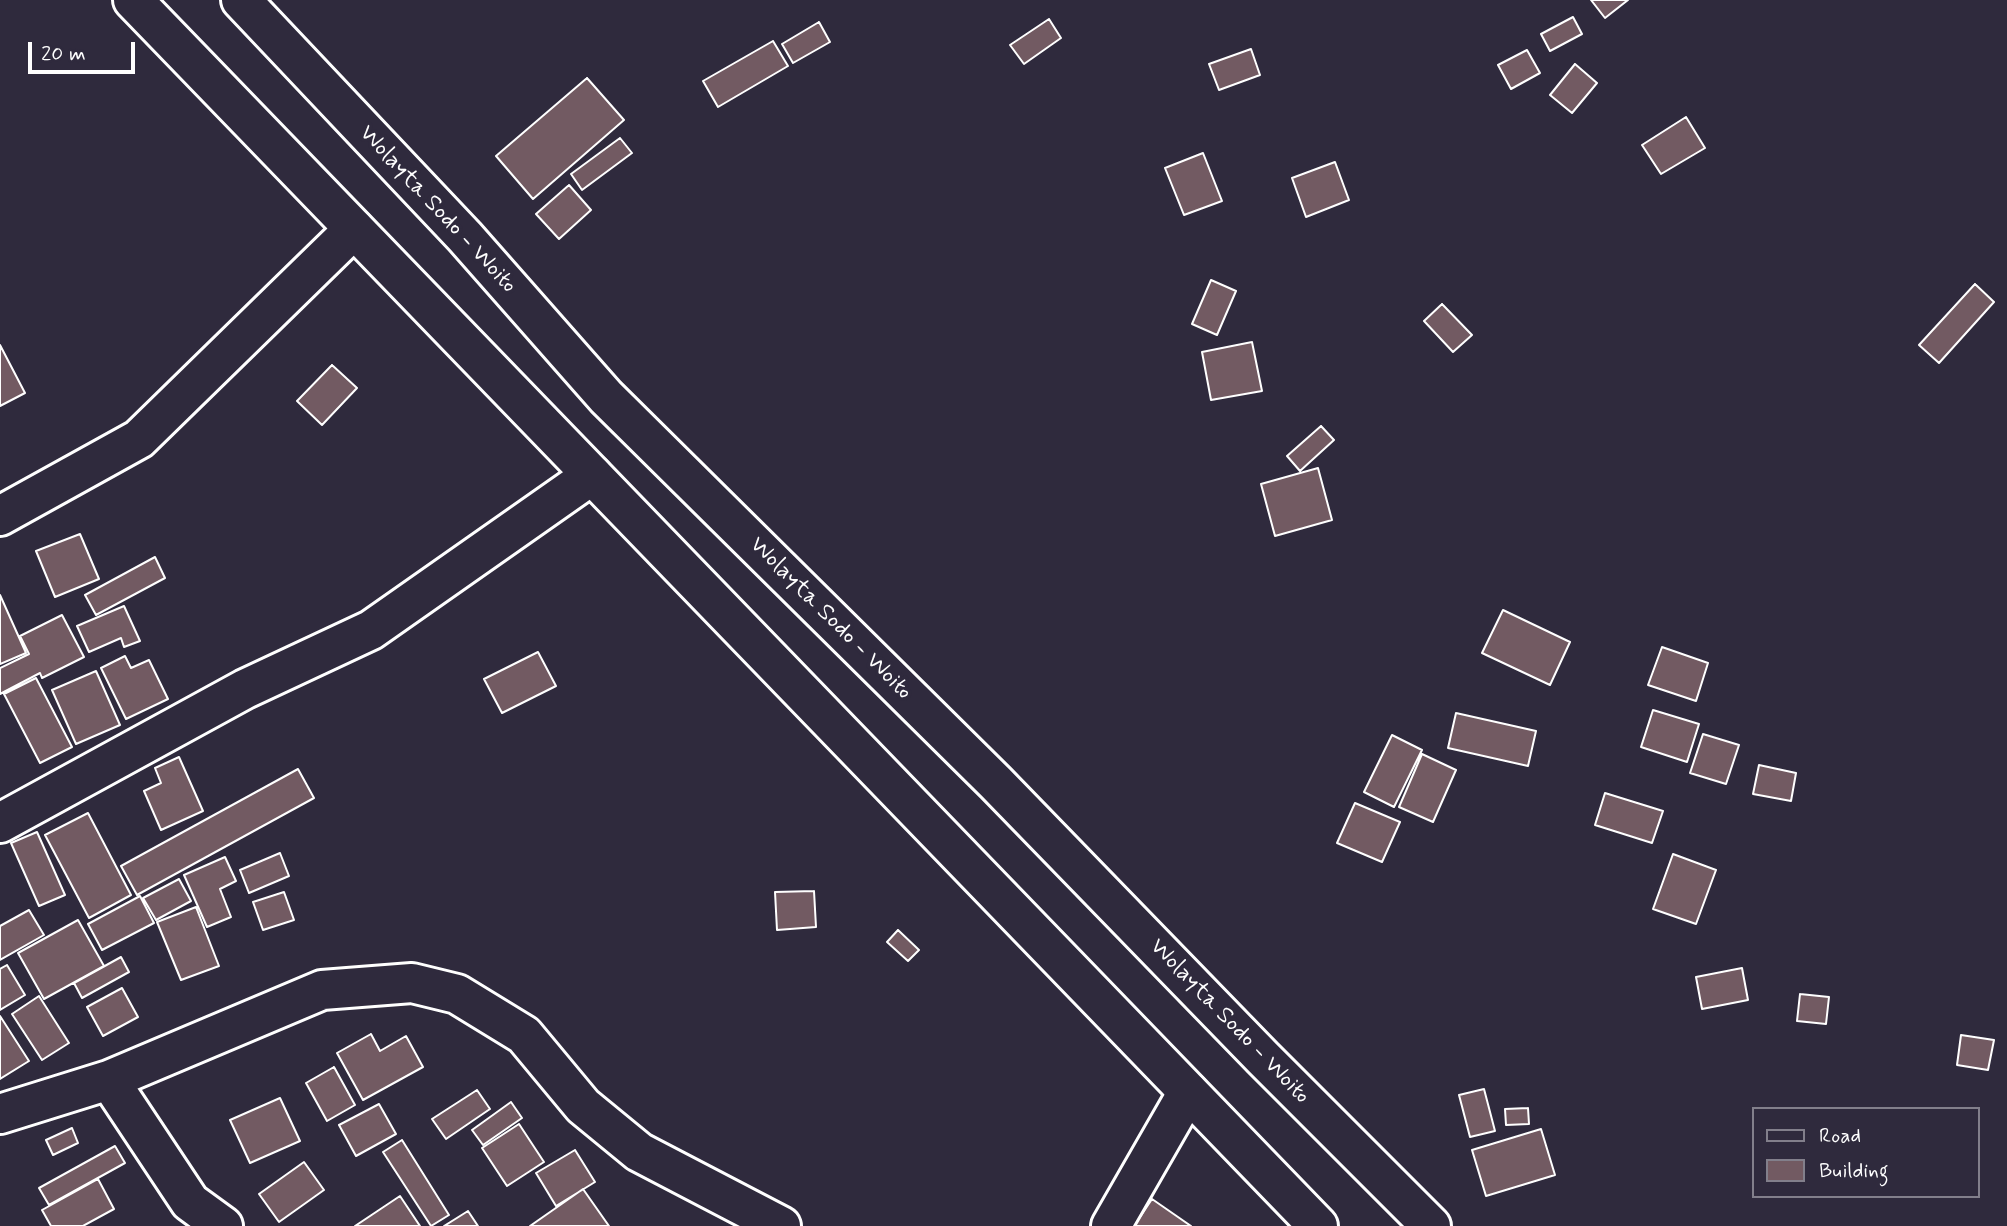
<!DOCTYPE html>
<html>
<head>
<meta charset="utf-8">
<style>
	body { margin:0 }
	#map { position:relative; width:2007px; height:1226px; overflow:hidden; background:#2f2a3d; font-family:Mynerve,sans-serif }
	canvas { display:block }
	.legend { position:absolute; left:1752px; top:1107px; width:228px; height:91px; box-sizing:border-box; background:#2f2a3d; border:2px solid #827f8b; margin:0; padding:9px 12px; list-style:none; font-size:21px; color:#fff }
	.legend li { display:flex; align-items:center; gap:14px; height:35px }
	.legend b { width:35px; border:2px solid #827f8b }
	.scale { position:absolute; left:28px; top:42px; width:107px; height:32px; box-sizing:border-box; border:4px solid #fff; border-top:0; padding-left:9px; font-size:21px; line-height:24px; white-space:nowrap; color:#fff; -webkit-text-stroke:5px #2f2a3d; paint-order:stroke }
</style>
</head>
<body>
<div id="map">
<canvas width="2007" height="1226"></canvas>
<ul class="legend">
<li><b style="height:9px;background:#2f2a3d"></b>Road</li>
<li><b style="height:19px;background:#725a62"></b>Building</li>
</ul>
<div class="scale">20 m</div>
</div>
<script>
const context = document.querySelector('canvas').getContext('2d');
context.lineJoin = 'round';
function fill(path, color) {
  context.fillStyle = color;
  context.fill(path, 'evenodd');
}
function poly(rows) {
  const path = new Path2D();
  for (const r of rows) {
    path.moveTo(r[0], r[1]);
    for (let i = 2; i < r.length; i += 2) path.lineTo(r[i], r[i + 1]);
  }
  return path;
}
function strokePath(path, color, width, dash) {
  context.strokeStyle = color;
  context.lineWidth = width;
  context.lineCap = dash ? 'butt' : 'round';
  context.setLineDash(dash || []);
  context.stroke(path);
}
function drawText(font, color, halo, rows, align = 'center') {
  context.font = font + ' Mynerve,sans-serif';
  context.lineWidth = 7;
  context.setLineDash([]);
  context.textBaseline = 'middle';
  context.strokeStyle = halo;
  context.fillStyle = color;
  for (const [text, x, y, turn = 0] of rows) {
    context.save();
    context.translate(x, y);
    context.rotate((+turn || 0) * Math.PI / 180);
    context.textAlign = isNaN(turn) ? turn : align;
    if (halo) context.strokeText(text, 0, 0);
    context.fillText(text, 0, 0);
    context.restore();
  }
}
const building = poly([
	[1591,0,1628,0,1605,18,1591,0],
	[1573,17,1582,34,1550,51,1541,34,1573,17],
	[1049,19,1061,38,1024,64,1010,45,1049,19],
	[819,22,830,42,793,63,782,44,819,22],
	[773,41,788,66,718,107,703,81,773,41],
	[1251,49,1260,75,1219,90,1209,64,1251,49],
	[1527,50,1540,73,1511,89,1498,65,1527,50],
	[1575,64,1597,83,1572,113,1550,95,1575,64],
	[587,78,624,120,533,199,496,156,587,78],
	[1686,117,1705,148,1661,174,1642,145,1686,117],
	[620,138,632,153,582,190,571,174,620,138],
	[1203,153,1222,201,1184,215,1165,168,1203,153],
	[1335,162,1349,200,1306,217,1292,178,1335,162],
	[569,185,591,210,559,239,536,214,569,185],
	[1211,280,1236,291,1217,335,1192,324,1211,280],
	[1975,284,1994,302,1939,363,1919,345,1975,284],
	[1442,304,1472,335,1453,352,1424,321,1442,304],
	[1252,342,1262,391,1211,400,1202,352,1252,342],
	[0,345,25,393,0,406,0,345],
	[332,365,357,388,322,425,297,401,332,365],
	[1321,426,1334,440,1300,471,1287,456,1321,426],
	[1318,468,1332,520,1275,536,1261,484,1318,468],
	[80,534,99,579,55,597,36,551,80,534],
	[155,557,165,578,96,615,85,595,155,557],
	[0,595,26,653,0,664,0,595],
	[124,606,140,641,124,647,121,638,89,652,77,626,124,606],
	[1503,610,1570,642,1550,685,1482,653,1503,610],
	[62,615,84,657,42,678,40,673,0,694,0,668,29,654,20,636,62,615],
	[1662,647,1708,663,1696,701,1648,685,1662,647],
	[538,652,556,686,502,713,484,679,538,652],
	[125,656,131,668,149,660,168,699,126,719,101,668,125,656],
	[96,671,120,725,76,744,52,690,96,671],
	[36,678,72,747,40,763,4,694,36,678],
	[1653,710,1699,724,1687,762,1641,747,1653,710],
	[1456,713,1536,731,1528,766,1448,748,1456,713],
	[1703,734,1739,745,1726,784,1690,773,1703,734],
	[1392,735,1422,750,1394,807,1364,792,1392,735],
	[1422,754,1456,770,1433,822,1399,807,1422,754],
	[179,757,203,811,161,830,144,791,161,783,155,768,179,757],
	[1759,765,1796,773,1791,801,1753,794,1759,765],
	[298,769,314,798,137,895,121,866,298,769],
	[1605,793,1663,811,1652,843,1595,825,1605,793],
	[1355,803,1400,822,1382,862,1337,843,1355,803],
	[88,813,131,895,89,918,45,835,88,813],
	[37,832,65,895,39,906,11,843,37,832],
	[280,853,289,876,249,893,240,870,280,853],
	[1673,854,1716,870,1696,924,1653,909,1673,854],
	[225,857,236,881,220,889,231,917,207,927,184,875,225,857],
	[179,879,191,901,156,920,143,898,179,879],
	[814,891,816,927,777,930,775,892,814,891],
	[284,892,294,920,263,930,253,902,284,892],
	[140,896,154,923,102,950,88,924,140,896],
	[196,907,219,966,181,980,157,922,196,907],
	[29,910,44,935,0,960,0,926,29,910],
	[78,920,104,966,44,999,18,953,78,920],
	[898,930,919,950,908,961,887,942,898,930],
	[121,957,129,972,82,998,74,983,121,957],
	[7,965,25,995,0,1010,0,969,7,965],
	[1742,968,1748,1000,1702,1009,1696,977,1742,968],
	[122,988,138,1017,103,1036,87,1007,122,988],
	[1800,994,1829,997,1826,1024,1797,1021,1800,994],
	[39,996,69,1043,42,1060,12,1014,39,996],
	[0,1016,29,1061,0,1079,0,1016],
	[371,1034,380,1051,406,1036,423,1067,363,1100,337,1053,371,1034],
	[1961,1035,1994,1040,1988,1070,1957,1065,1961,1035],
	[334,1067,355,1105,327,1121,306,1083,334,1067],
	[1484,1089,1495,1131,1470,1137,1459,1095,1484,1089],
	[477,1090,490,1109,446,1139,432,1119,477,1090],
	[280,1098,300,1141,250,1163,230,1120,280,1098],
	[511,1102,522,1118,483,1145,472,1130,511,1102],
	[379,1104,396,1134,356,1156,339,1125,379,1104],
	[1528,1108,1529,1124,1506,1125,1505,1109,1528,1108],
	[519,1124,544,1162,507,1186,482,1148,519,1124],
	[72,1128,78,1143,53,1155,46,1140,72,1128],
	[1541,1129,1555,1175,1486,1196,1472,1150,1541,1129],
	[402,1140,449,1215,431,1226,383,1152,402,1140],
	[115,1146,125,1163,49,1205,39,1188,115,1146],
	[575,1150,595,1182,556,1206,536,1173,575,1150],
	[304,1162,324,1190,279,1222,259,1194,304,1162],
	[98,1179,114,1209,83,1226,51,1226,42,1210,98,1179],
	[583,1189,609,1226,530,1226,583,1189],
	[400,1196,420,1226,355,1226,400,1196],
	[1152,1199,1191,1226,1134,1226,1152,1199],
	[468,1211,478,1226,444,1226,468,1211]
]);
fill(building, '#725a62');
strokePath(building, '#fff', 2);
const minor = poly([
	[0,516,139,439,354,229],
	[0,823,245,689,371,630,592,475],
	[0,1114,109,1080],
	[223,1226,190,1202,109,1080,322,990,412,983,457,994,524,1035,583,1106,639,1152,781,1226],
	[1111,1226,1188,1092]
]);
const highway = poly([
	[133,0,1318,1226],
	[241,0,465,237,606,397,996,783,1263,1058,1431,1226]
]);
strokePath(minor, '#fff', 44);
strokePath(highway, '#fff', 44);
strokePath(minor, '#2f2a3d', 38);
strokePath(highway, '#2f2a3d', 38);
drawText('24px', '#fff', '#2f2a3d', [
	["Wolayta Sodo - Woito",437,210,47],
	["Wolayta Sodo - Woito",830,619,45],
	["Wolayta Sodo - Woito",1229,1022,46]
]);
</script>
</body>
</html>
